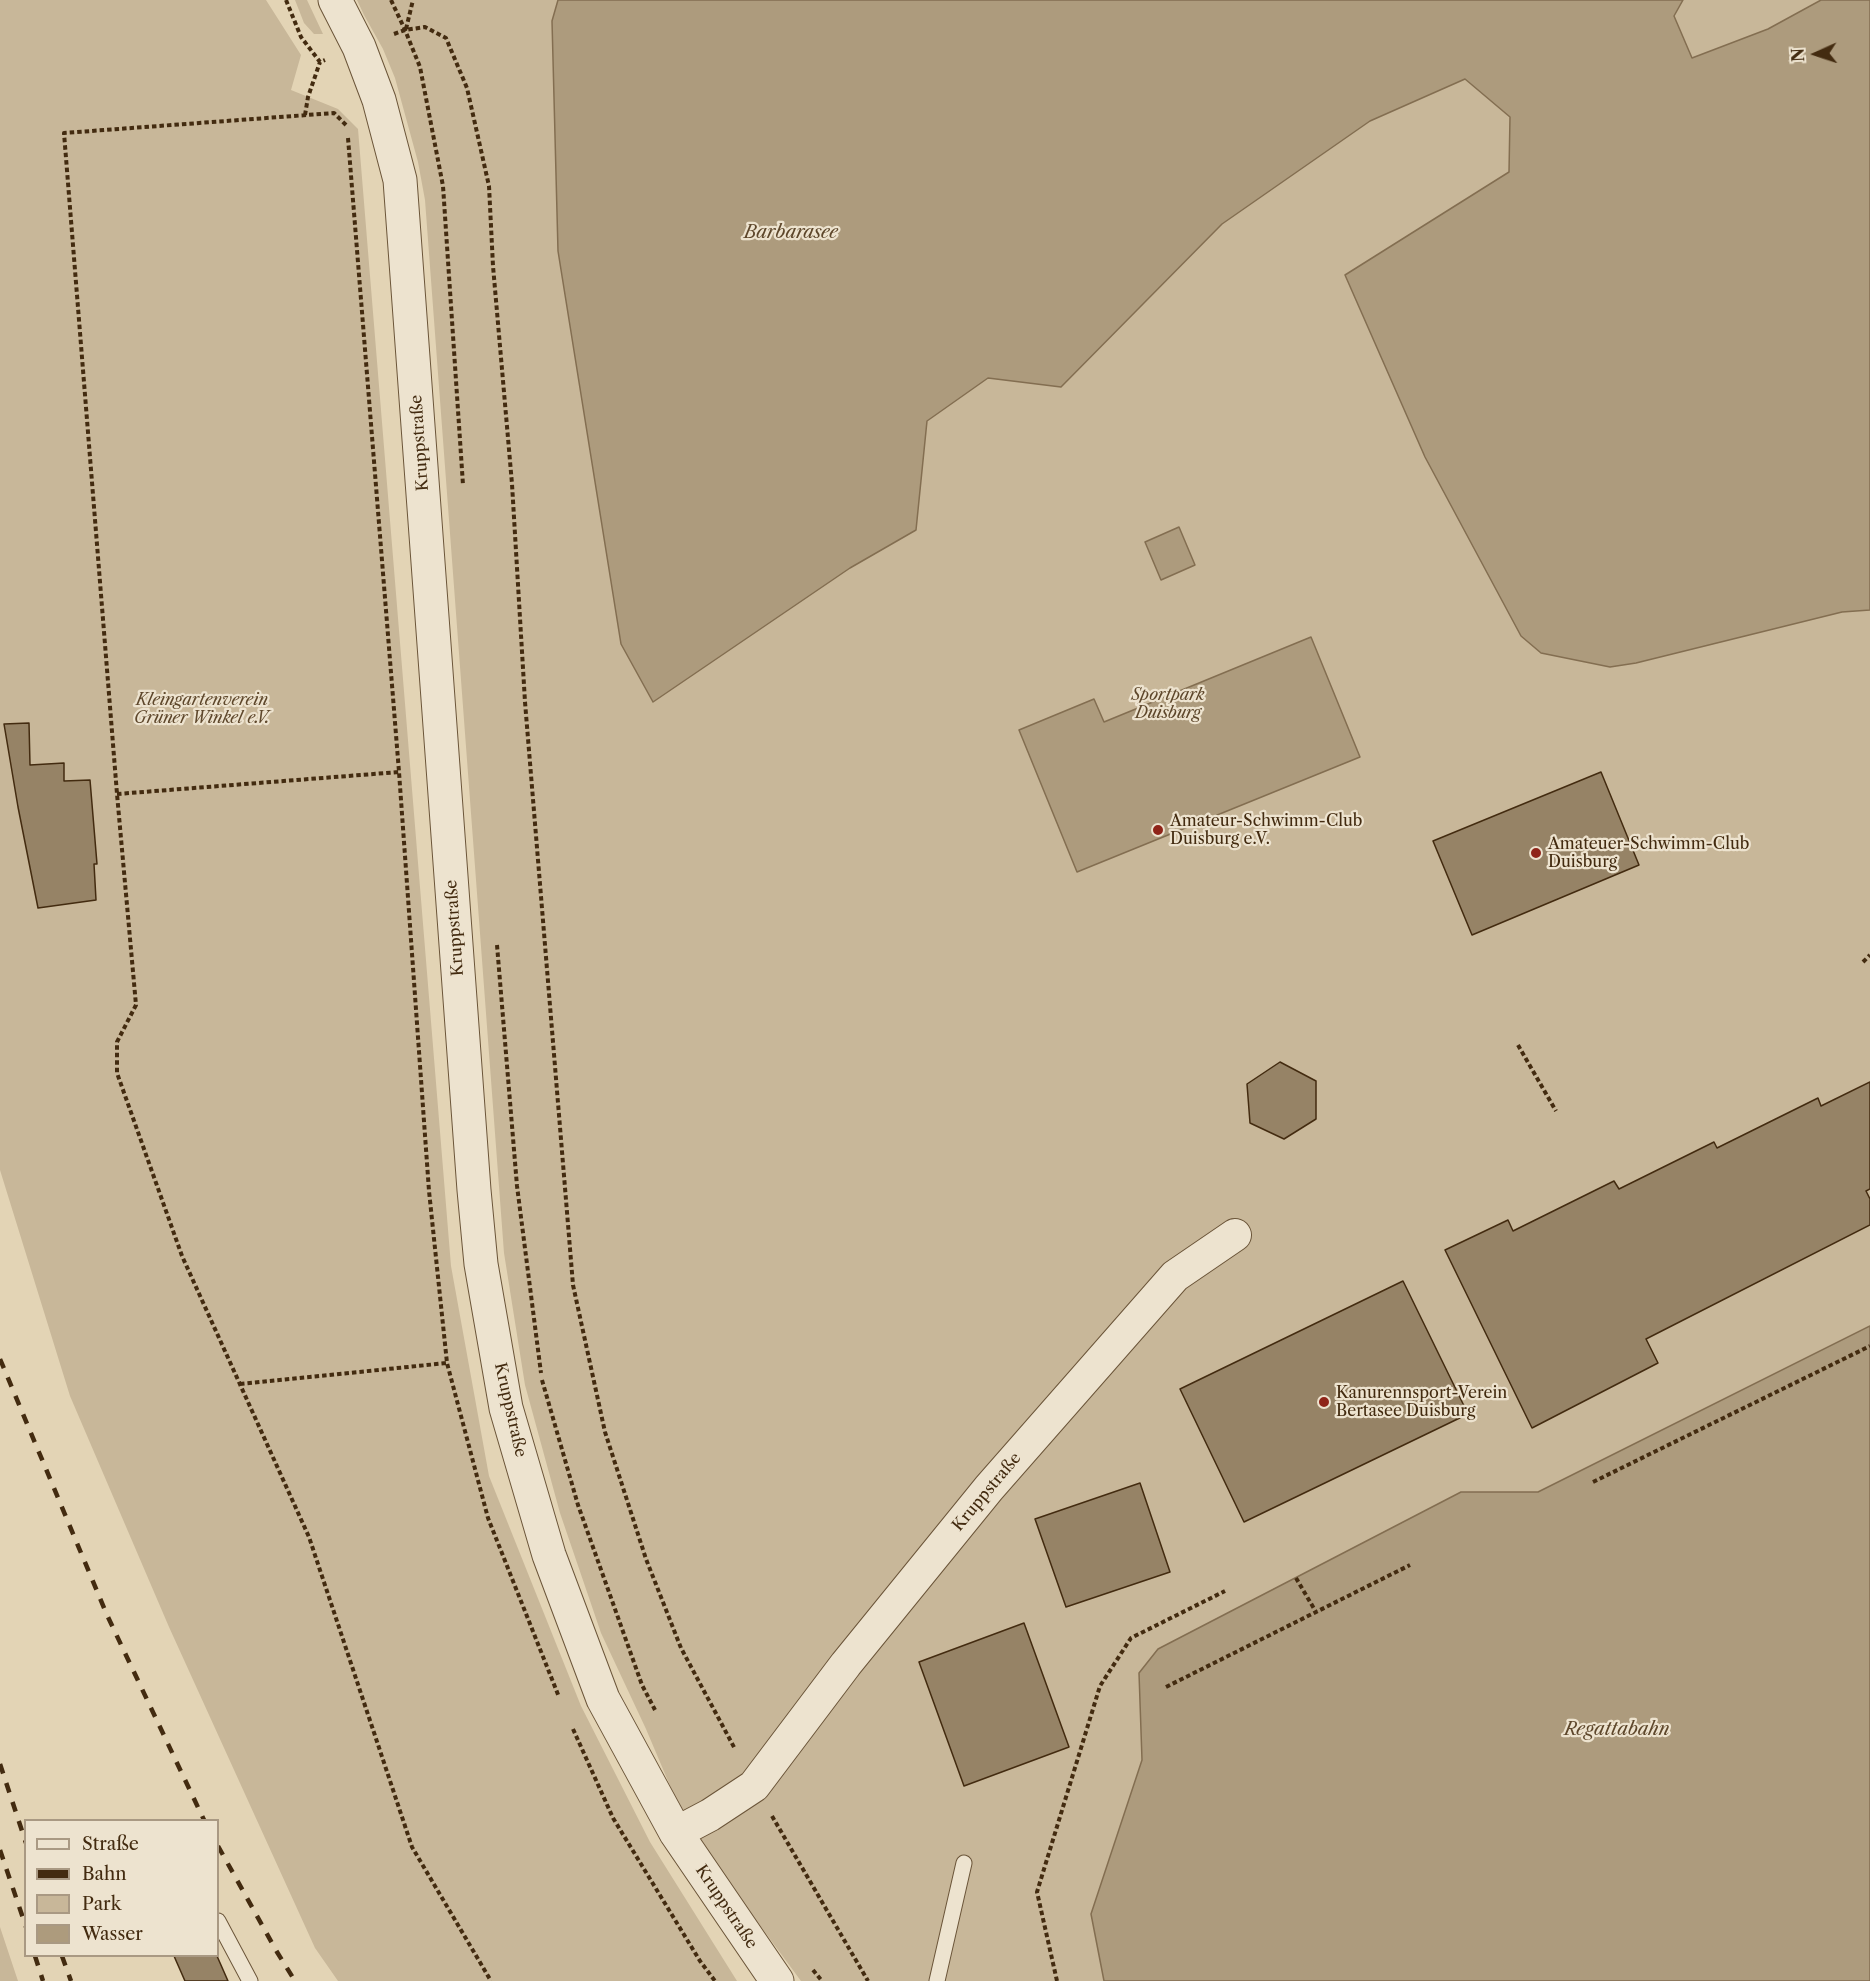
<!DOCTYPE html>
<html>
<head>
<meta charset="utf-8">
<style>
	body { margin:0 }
	#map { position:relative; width:1870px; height:1981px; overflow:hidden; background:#e3d4b5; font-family:"Libre Caslon Text",serif }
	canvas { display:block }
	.legend { position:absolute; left:24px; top:1819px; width:195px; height:138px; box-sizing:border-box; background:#ede3cf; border:2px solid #a99983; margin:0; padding:8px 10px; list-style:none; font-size:18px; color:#432b10 }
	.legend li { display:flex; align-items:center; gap:12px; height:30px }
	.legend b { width:30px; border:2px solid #a99983 }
	.north { position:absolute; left:1786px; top:24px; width:60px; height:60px; -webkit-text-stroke:4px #ede3cf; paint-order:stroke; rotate:267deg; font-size:16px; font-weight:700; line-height:24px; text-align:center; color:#432b10 }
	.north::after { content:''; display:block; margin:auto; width:21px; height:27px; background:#432b10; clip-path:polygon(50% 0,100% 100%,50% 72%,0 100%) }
</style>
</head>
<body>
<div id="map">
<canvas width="1870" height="1981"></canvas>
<ul class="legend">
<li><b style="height:8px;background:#ede3cf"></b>Straße</li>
<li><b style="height:8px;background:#432b10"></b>Bahn</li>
<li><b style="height:16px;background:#c8b799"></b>Park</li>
<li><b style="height:16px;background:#ad9b7d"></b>Wasser</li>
</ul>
<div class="north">N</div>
</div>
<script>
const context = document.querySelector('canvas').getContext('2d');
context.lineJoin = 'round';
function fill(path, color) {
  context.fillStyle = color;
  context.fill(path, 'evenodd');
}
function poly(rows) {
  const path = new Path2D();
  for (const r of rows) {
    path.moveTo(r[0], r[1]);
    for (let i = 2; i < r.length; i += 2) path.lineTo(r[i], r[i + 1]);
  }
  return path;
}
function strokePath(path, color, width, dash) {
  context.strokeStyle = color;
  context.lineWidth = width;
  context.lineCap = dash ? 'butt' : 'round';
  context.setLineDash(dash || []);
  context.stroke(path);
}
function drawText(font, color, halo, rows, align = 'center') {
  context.font = font + ' "Libre Caslon Text",serif';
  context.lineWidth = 4.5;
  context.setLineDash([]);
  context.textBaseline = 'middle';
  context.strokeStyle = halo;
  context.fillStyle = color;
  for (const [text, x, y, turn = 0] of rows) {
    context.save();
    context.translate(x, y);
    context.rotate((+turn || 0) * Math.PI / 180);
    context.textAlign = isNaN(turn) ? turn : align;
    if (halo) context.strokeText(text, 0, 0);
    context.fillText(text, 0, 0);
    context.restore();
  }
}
fill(poly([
	[0,0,266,0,301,55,291,90,338,109,358,129,451,1266,489,1476,581,1706,650,1842,737,1981,338,1981,315,1948,169,1627,70,1396,0,1170],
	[295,0,307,0,323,34,314,34,304,23],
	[357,0,1870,0,1870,1981,801,1981,750,1912,682,1814,646,1729,601,1633,560,1513,525,1385,504,1253,425,200,418,162,395,78,383,49,364,15],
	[0,1927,18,1981,0,1981]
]), '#c8b799');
const water = poly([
	[558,0,1683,0,1674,16,1692,58,1768,29,1821,0,1870,0,1870,610,1842,612,1636,663,1610,667,1541,653,1521,636,1425,457,1345,275,1509,172,1510,117,1465,79,1370,121,1222,224,1061,387,988,378,927,421,916,530,850,568,653,702,621,644,558,251,552,21,558,0],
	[1179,527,1195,565,1161,580,1145,542,1179,527],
	[1311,637,1360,757,1077,872,1019,730,1094,699,1104,722,1311,637],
	[1870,1326,1870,1981,1104,1981,1091,1914,1142,1760,1139,1673,1158,1649,1461,1492,1538,1492,1870,1326]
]);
fill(water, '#ad9b7d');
strokePath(water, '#836e51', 1.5);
const building = poly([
	[29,723,30,765,64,763,64,781,90,780,97,864,94,864,96,900,38,908,18,807,4,724,29,723],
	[1601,772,1639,865,1472,935,1433,841,1601,772],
	[1280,1062,1316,1081,1316,1119,1284,1139,1250,1123,1247,1084,1280,1062],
	[1870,1082,1870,1189,1866,1191,1870,1199,1870,1225,1646,1339,1658,1363,1532,1428,1445,1250,1508,1220,1513,1231,1614,1181,1619,1189,1714,1142,1717,1148,1818,1098,1821,1106,1870,1082],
	[1403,1281,1468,1414,1244,1522,1180,1389,1403,1281],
	[1140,1483,1170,1572,1066,1607,1035,1519,1140,1483],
	[1024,1623,1069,1747,964,1786,919,1662,1024,1623],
	[174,1956,217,1956,228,1981,185,1981,174,1956]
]);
fill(building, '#968366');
strokePath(building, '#432b10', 1.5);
const service = poly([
	[218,1921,250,1981],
	[937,1981,964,1863]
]);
const minor = poly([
	[676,1833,710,1815,754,1786,846,1664,989,1488,1175,1276,1235,1235]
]);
const tertiary = poly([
	[335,0,359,47,379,100,400,180,474,1190,481,1264,506,1408,549,1555,603,1699,676,1833,777,1981]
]);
strokePath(service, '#6b5539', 17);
strokePath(minor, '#6b5539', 34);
strokePath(tertiary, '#6b5539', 35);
strokePath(poly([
	[286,0,301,37,320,62,325,60],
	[391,0,405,30,420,67,443,186,463,485],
	[406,29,413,0],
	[394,34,405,30,425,27,446,38,467,88,489,186,493,266,512,484,525,702,573,1285,605,1432,646,1559,681,1648,735,1749],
	[305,115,308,97,320,62],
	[346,125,334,113,64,133,117,794,136,1005,117,1042,117,1073,182,1256,309,1537,412,1847,491,1981],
	[348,138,399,772,429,1191,447,1363,488,1518,559,1697],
	[117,794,399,772],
	[497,945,517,1186,541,1373],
	[1863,962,1870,955],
	[1518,1045,1556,1111],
	[542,1380,578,1505,642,1685,655,1710],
	[240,1384,447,1363],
	[1593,1482,1870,1346],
	[1296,1578,1316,1612],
	[1166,1687,1410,1565],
	[573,1729,613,1818,700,1961,715,1981],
	[772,1816,868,1981],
	[813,1970,822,1981],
	[1057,1981,1037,1892,1100,1686,1131,1638,1225,1591]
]), '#432b10', 4, [4.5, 3]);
strokePath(service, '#ede3cf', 15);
strokePath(minor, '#ede3cf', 32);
strokePath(tertiary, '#ede3cf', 33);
strokePath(poly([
	[0,1359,107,1615,204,1820],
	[0,1764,26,1843],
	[218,1846,277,1952,295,1981],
	[0,1850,26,1927],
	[35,1956,43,1981],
	[62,1956,71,1981]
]), '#432b10', 4.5, [10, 10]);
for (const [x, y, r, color] of [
	[1158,830,6,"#8f2418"],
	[1536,853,6,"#8f2418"],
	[1324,1402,6,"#8f2418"]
]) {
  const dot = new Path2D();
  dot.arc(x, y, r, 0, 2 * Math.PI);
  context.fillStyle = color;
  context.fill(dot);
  strokePath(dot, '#ede3cf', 2);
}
drawText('16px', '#432b10', '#ede3cf', [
	["Kruppstraße",420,443,-94],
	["Kruppstraße",455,928,-94],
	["Kruppstraße",510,1410,77],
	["Kruppstraße",987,1492,-50],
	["Kruppstraße",726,1907,56]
]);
drawText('italic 16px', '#5e472b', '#ede3cf', [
	["Sportpark",1168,695],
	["Duisburg",1168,713],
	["Kleingartenverein",202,700],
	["Grüner Winkel e.V.",202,718]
]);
drawText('16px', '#432b10', '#ede3cf', [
	["Amateur-Schwimm-Club",1170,821],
	["Duisburg e.V.",1170,839],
	["Amateuer-Schwimm-Club",1548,844],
	["Duisburg",1548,862],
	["Kanurennsport-Verein",1336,1393],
	["Bertasee Duisburg",1336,1411]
], 'left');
drawText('italic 18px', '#5e472b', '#ede3cf', [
	["Barbarasee",791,233],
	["Regattabahn",1617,1730]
]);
</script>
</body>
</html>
